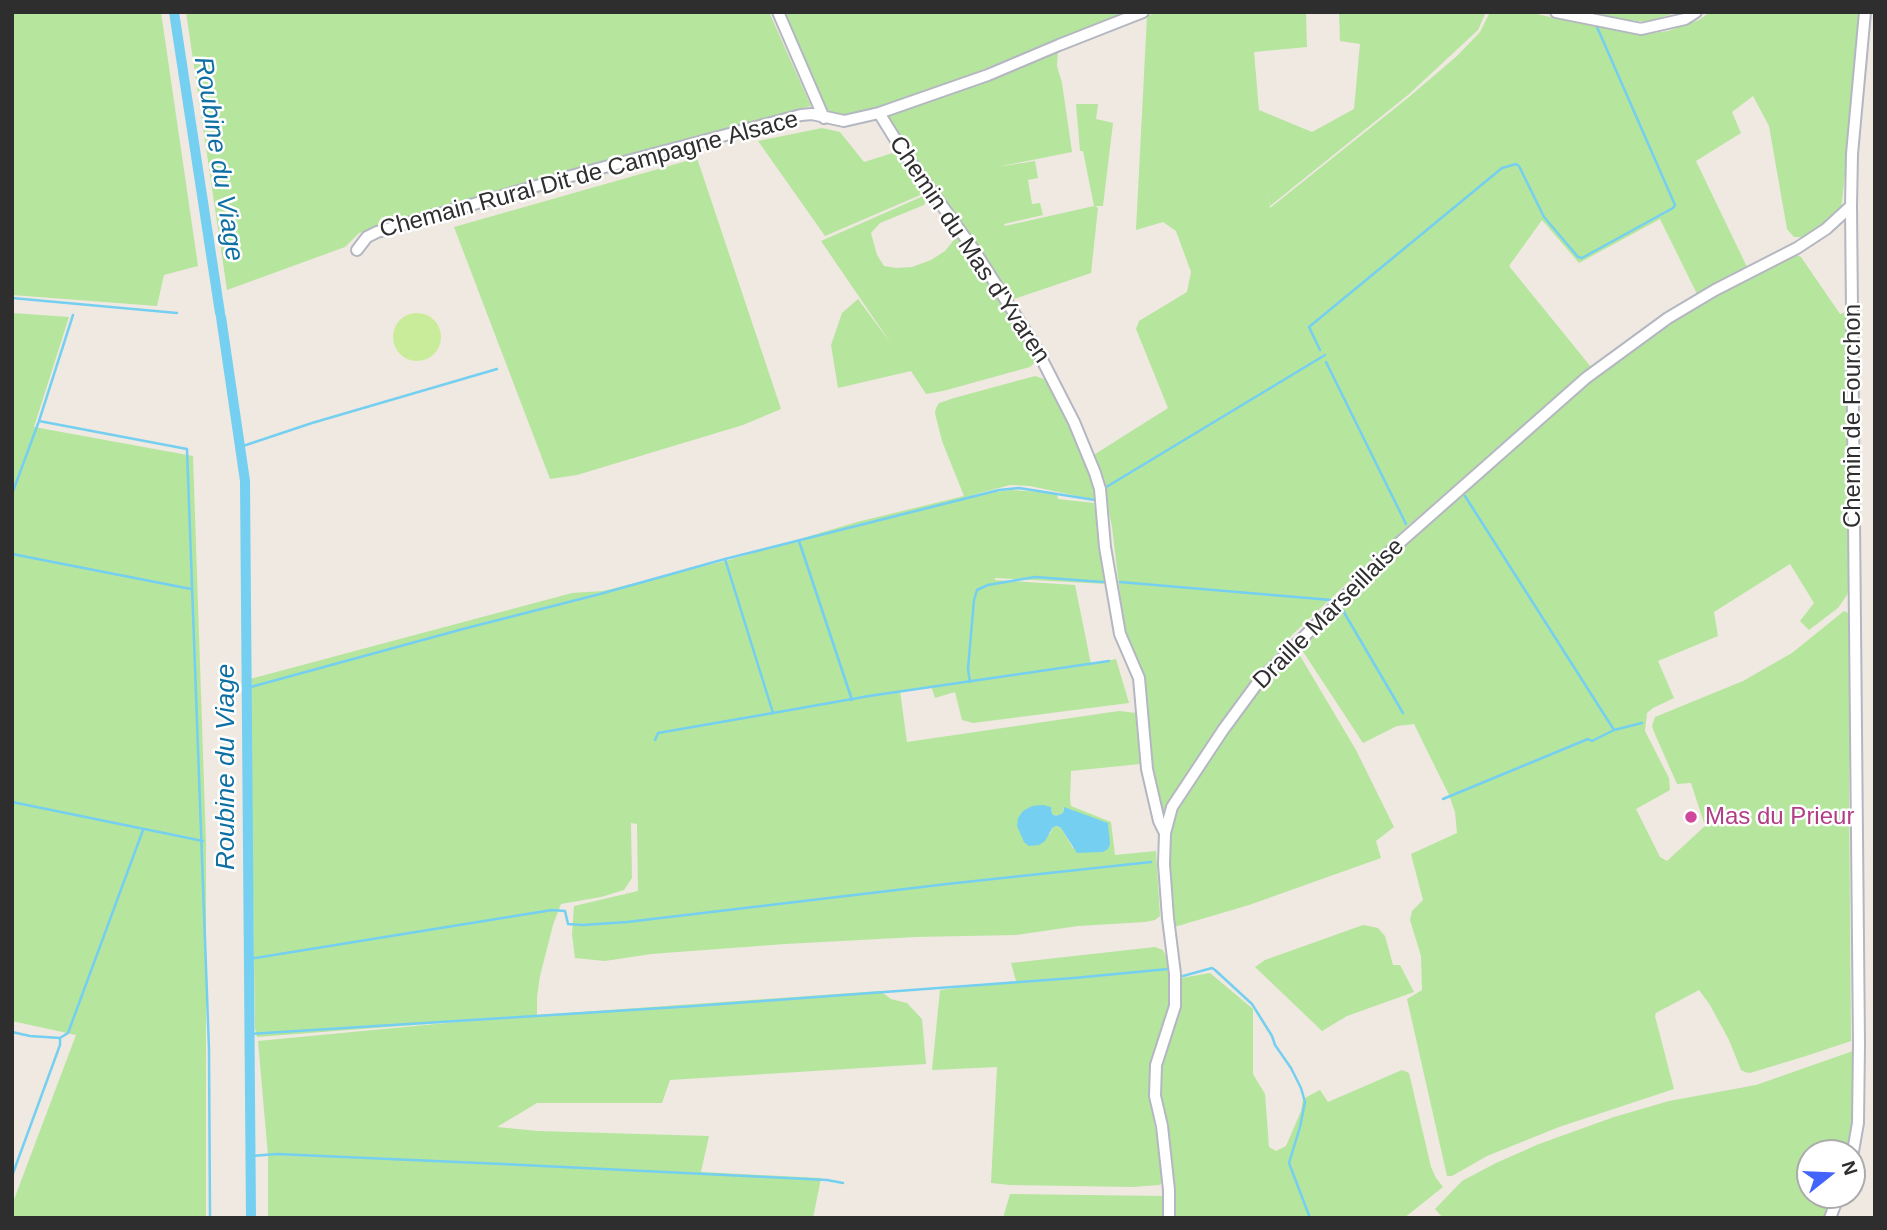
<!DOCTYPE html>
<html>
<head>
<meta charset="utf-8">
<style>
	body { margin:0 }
	#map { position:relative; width:1887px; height:1230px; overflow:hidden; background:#efe9e1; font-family:Arial,sans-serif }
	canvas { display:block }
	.frame { position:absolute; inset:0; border:14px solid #2e2e2e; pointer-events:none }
	.north { position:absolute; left:1796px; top:1139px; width:70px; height:70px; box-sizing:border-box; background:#fff; border:2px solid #ababab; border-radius:50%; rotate:72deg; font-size:19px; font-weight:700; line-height:28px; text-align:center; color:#2e2e2e }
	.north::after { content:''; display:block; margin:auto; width:24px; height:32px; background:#4264fb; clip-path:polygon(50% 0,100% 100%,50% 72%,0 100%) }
</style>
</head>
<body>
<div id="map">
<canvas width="1887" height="1230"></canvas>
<div class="frame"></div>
<div class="north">N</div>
</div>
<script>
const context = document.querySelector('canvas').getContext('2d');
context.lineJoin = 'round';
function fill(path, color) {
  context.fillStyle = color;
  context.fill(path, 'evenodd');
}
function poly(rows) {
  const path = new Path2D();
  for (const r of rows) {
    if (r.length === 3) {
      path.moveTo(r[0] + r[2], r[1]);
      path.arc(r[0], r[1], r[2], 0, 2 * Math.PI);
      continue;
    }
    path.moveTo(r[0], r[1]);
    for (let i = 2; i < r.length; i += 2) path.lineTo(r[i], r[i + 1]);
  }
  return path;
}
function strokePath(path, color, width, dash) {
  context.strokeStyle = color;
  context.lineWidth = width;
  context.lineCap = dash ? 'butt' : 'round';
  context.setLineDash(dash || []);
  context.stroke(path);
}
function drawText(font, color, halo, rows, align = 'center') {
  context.font = font + ' Arial,sans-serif';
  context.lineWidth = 5;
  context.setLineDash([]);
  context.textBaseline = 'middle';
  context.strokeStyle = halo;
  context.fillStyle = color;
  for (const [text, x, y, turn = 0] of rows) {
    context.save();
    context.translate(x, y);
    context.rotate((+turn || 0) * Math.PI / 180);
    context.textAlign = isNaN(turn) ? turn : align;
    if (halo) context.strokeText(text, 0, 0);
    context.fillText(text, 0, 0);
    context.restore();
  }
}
fill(poly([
	[12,12,161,12,198,266,164,275,157,306,12,295],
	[186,12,769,12,811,106,564,171,359,233,345,247,227,290],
	[781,12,1125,12,962,78,879,107,842,115,831,113,826,108],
	[1159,12,1306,12,1307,47,1254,52,1259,110,1312,132,1354,109,1360,44,1340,41,1339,12,1486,12,1478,30,1408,95,1270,206,1267,186,1270,208,1409,97,1457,56,1480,32,1490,12,1527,12,1597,27,1644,34,1668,31,1699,20,1710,12,1860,12,1860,24,1854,60,1847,159,1841,209,1827,223,1804,237,1794,237,1787,229,1769,126,1753,96,1732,112,1741,133,1696,161,1747,267,1697,294,1660,219,1579,263,1542,220,1509,266,1591,367,1409,525,1293,634,1255,678,1223,723,1165,817,1161,816,1136,660,1124,628,1112,527,1104,488,1092,456,1168,408,1136,329,1139,321,1187,292,1191,272,1176,231,1163,222,1136,230,1147,16],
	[1580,12,1678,12,1647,22,1601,17],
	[1058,52,1057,66,1062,83,1072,152,997,167,1035,161,1038,178,1028,180,1032,204,1040,203,1043,215,1004,224,1005,226,1094,206,1083,151,1080,151,1076,104,1098,104,1096,119,1113,123,1103,206,1095,206,1098,208,1091,273,1008,301,886,118,888,114,1041,56],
	[822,128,840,132,864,162,896,152,925,193,825,236,758,141],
	[697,158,781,409,743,425,577,475,550,479,454,227],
	[928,194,924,205,880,223,871,233,877,255,884,266,896,268,912,267,931,260,945,251,957,236,962,240,1007,314,1038,360,1030,367,943,391,926,394,911,371,838,388,831,345,842,313,858,299,892,345,821,241],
	[1794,254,1801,257,1840,314,1849,311,1849,589,1847,595,1838,608,1809,630,1800,621,1814,603,1790,564,1714,612,1718,636,1658,661,1674,698,1653,708,1647,713,1645,731,1669,778,1670,790,1636,809,1660,857,1667,861,1705,826,1691,783,1677,784,1654,732,1652,726,1655,717,1743,681,1792,653,1844,611,1852,615,1849,796,1851,1041,1806,1056,1750,1073,1745,1072,1741,1070,1729,1040,1710,1005,1699,990,1656,1013,1655,1016,1674,1089,1559,1127,1487,1156,1452,1176,1447,1176,1407,999,1422,990,1421,956,1410,920,1412,911,1423,900,1411,854,1457,833,1455,812,1449,795,1414,724,1397,726,1363,743,1300,647,1411,535,1575,391,1701,301],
	[12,313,69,317,34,427,193,456,206,843,206,1218,12,1218,12,1205,76,1035,12,1021],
	[1035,376,1047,380,1071,423,1090,474,1096,500,1030,486,1010,485,973,495,1011,490,1057,493,1058,499,1094,503,1107,584,995,578,995,580,1075,585,1091,664,1116,659,1129,703,973,723,962,720,955,692,935,698,931,686,900,691,907,742,1119,711,1136,713,1140,764,1071,771,1070,799,1071,806,1111,822,1115,855,1156,851,1160,916,1155,920,1145,922,1078,926,1016,935,916,937,785,944,651,954,605,961,575,958,572,934,574,906,638,891,637,824,631,823,632,878,624,890,601,897,561,904,553,925,540,976,537,997,537,1015,880,991,891,999,907,1003,922,1019,926,1064,670,1080,662,1103,537,1103,497,1127,538,1131,709,1136,701,1172,821,1178,813,1218,268,1218,268,1156,258,1041,467,1021,257,1037,255,1028,250,679,572,593,603,591,729,560,857,522,964,496,942,441,935,413,936,408,939,403,954,398],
	[1032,806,1051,807,1052,814,1056,816,1063,813,1063,808,1108,849,1073,848,1061,828,1056,826,1053,827,1050,834,1024,842],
	[1296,649,1356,750,1394,827,1376,841,1381,858,1249,905,1171,928,1166,844,1175,810,1257,689],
	[1363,925,1378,928,1385,936,1393,965,1400,965,1414,992,1347,1016,1322,1031,1255,967,1265,960],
	[1155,947,1163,950,1167,958,1172,976,1171,1007,1149,1079,1150,1098,1164,1178,1161,1184,1159,1185,1132,1187,1010,1185,991,1183,997,1067,932,1070,940,990,1016,981,1011,963],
	[1210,973,1253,1009,1253,1074,1265,1094,1269,1147,1276,1151,1286,1146,1301,1111,1303,1099,1320,1090,1328,1102,1402,1070,1409,1073,1431,1167,1436,1178,1443,1187,1404,1218,1173,1218,1158,1078,1173,1025,1181,978],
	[1853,1051,1856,1052,1855,1102,1849,1153,1810,1153,1810,1195,1833,1195,1824,1218,1443,1218,1435,1209,1462,1181,1496,1163,1539,1144,1614,1117,1669,1101,1756,1085],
	[1010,1194,1164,1196,1164,1218,1003,1218]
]), '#b6e59e');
fill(poly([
	[417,337,24]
]), '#c9ec9a');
fill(poly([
	[1043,805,1051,807,1052,814,1056,816,1063,813,1064,807,1108,823,1110,844,1108,849,1103,852,1077,853,1061,828,1057,826,1053,827,1045,841,1039,845,1029,846,1024,842,1017,826,1018,818,1023,811,1032,806]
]), '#75cff0');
strokePath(poly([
	[12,298,177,313],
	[1320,350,1309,327,1502,168,1516,164,1519,166,1544,217,1578,257,1582,258,1673,208,1675,205,1597,27],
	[1326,362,1406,524],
	[39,421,187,449,209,1049,210,1218],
	[240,447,312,423,497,369],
	[1103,489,1325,355],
	[12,494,39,421,73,315],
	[1465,496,1614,730],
	[799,541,852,700],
	[12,554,191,589],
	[725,559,773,713],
	[1120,582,1331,600],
	[1342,609,1403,713],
	[970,682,968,669,974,600,977,590,988,585,1035,577,1103,582],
	[247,688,463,629,600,594,725,559,999,490,1019,488,1095,500],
	[655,740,658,733,773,713,869,696,1109,661],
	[1443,799,1588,739,1592,741,1614,730,1642,723],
	[12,802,203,841],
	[249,959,552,910,565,911,568,924,583,925,627,922,947,884,1151,862],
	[1183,976,1212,968,1215,970,1252,1004,1272,1036,1275,1045,1291,1068,1301,1088,1305,1102,1300,1127,1289,1163,1310,1218],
	[12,1032,30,1036,60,1038],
	[249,1034,695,1006,1074,978,1168,969],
	[251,1156,277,1154,502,1164,827,1180,843,1183],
	[12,1176,60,1045,60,1038,68,1033,143,830]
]), '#75cff0', 2.5);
strokePath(poly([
	[174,12,220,313],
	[221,317,245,481,251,1218]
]), '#75cff0', 10);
const minor = poly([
	[778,12,824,118],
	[1556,12,1641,29,1685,19,1696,12],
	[879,113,902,150,974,250,1035,346,1074,422,1095,473,1100,489,1105,547,1120,634,1139,678,1147,769,1159,821,1165,833],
	[357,250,367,237,377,232,571,176,801,115,812,114,844,121,879,113,988,75,1059,45,1143,12],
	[1852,1157,1858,1123,1859,1044,1851,206,1852,154,1865,12],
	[1169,1218,1169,1190,1162,1126,1155,1096,1156,1065,1175,1006,1175,974,1168,918,1164,864,1165,833,1172,807,1223,730,1259,681,1398,544,1586,378,1668,318,1715,290,1797,248,1826,229,1851,206],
	[1830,1218,1839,1195]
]);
strokePath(minor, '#b4b7c1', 14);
strokePath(minor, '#fff', 10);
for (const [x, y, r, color] of [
	[1691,817,7,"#d1479c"]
]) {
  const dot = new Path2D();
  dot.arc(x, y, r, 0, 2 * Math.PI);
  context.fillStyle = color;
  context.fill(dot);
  strokePath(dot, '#fff', 2.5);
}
drawText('24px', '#2e2e2e', '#fff', [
	["Chemain Rural Dit de Campagne Alsace",589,175,-15],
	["Chemin du Mas d'Yvaren",969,250,56],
	["Chemin de Fourchon",1853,416,-90],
	["Draille Marseillaise",1329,614,-45]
]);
drawText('24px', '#b23c85', '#fff', [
	["Mas du Prieur",1705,817]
], 'left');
drawText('italic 26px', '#0d6fa3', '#fff', [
	["Roubine du Viage",218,159,81],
	["Roubine du Viage",227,767,-90]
]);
</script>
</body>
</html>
